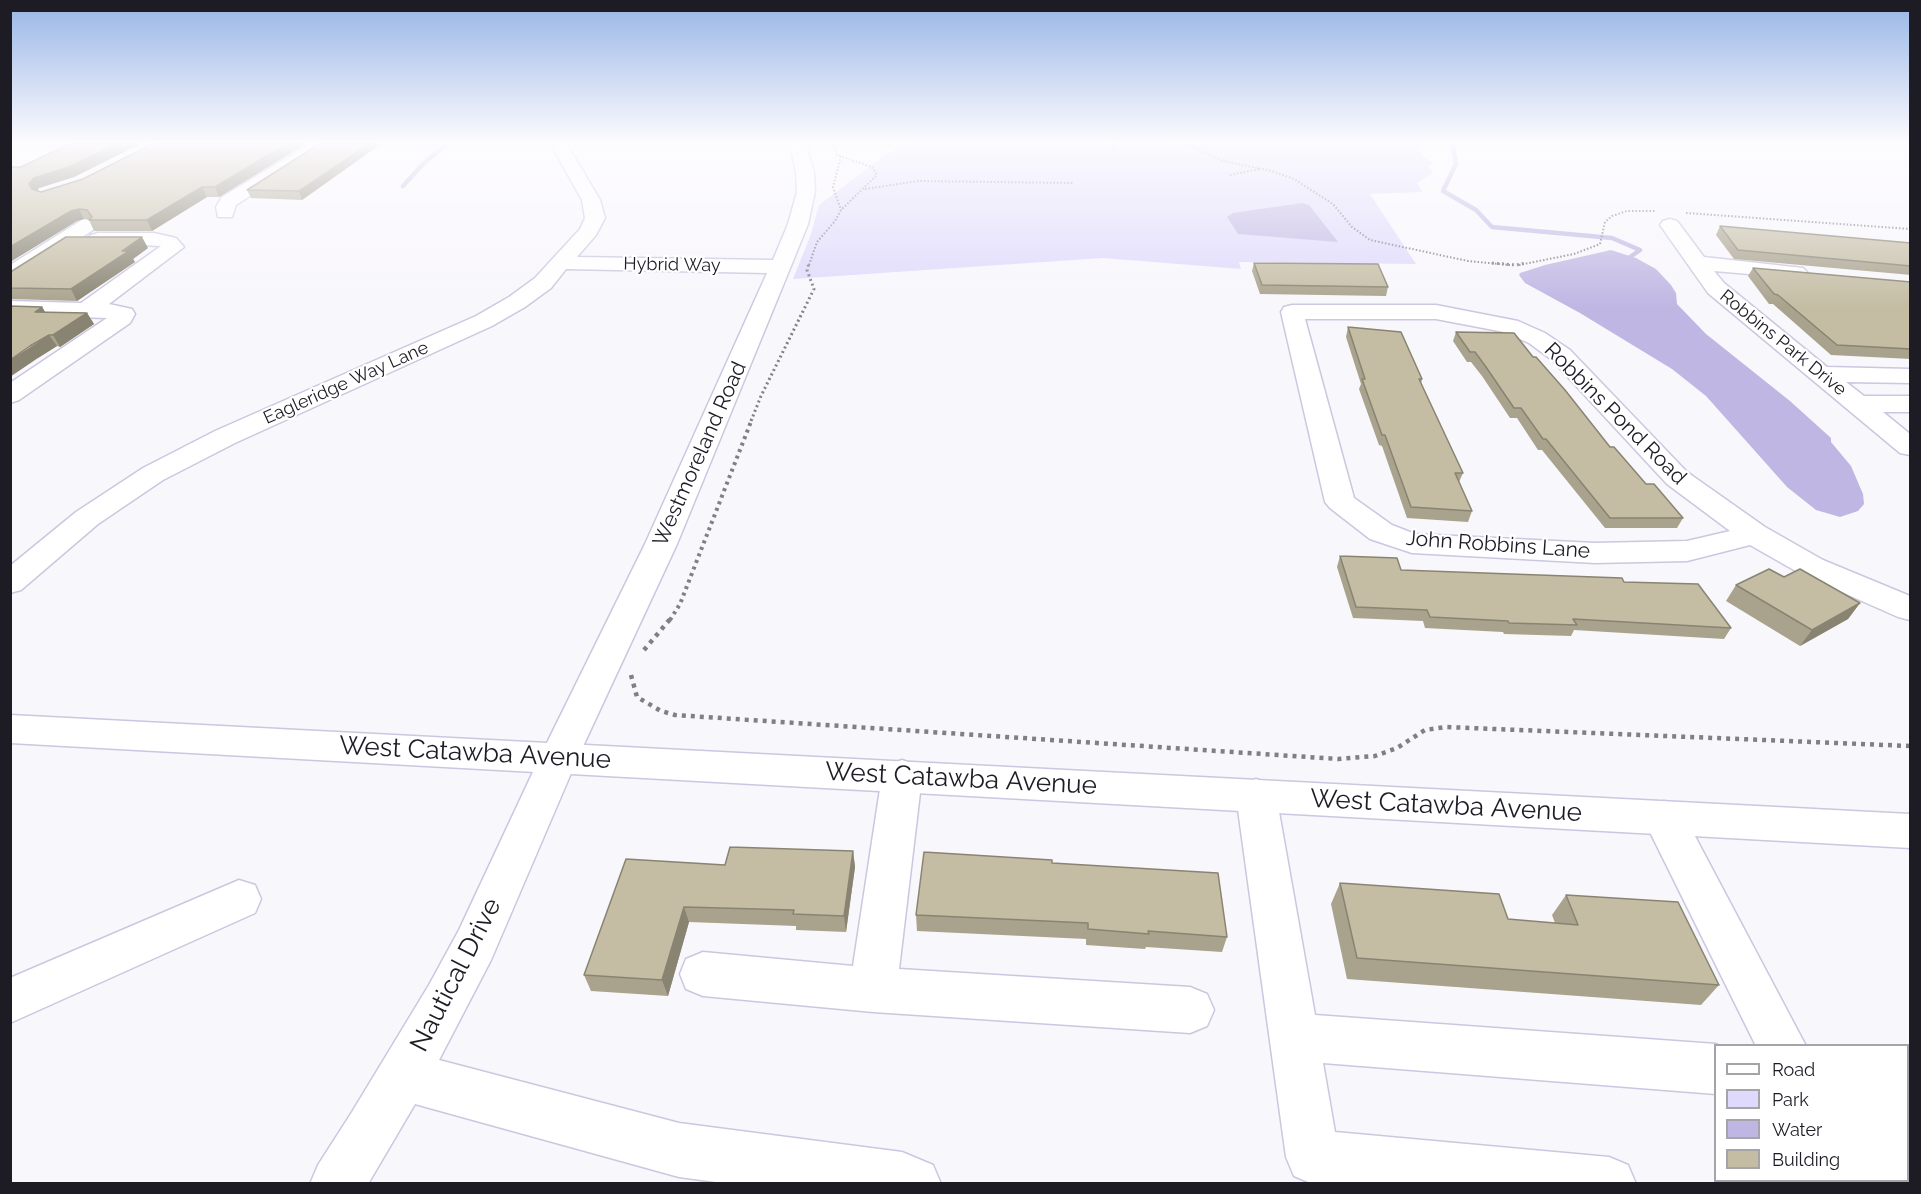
<!DOCTYPE html>
<html>
<head>
<meta charset="utf-8">
<style>
	body { margin:0 }
	#map { position:relative; width:1921px; height:1194px; overflow:hidden; background:#f8f7fc; font-family:Raleway,sans-serif }
	canvas { display:block }
	.frame { position:absolute; inset:0; border:12px solid #1d1c25; pointer-events:none }
	.legend { position:absolute; left:1714px; top:1044px; width:195px; height:138px; box-sizing:border-box; background:#fff; border:2px solid #a5a4a8; margin:0; padding:8px 10px; list-style:none; font-size:18px; color:#1d1c25 }
	.legend li { display:flex; align-items:center; gap:12px; height:30px }
	.legend b { width:30px; border:2px solid #a5a4a8 }
</style>
</head>
<body>
<div id="map">
<canvas width="1921" height="1194"></canvas>
<div class="frame"></div>
<ul class="legend">
<li><b style="height:8px;background:#fff"></b>Road</li>
<li><b style="height:16px;background:#dfd9fb"></b>Park</li>
<li><b style="height:16px;background:#bfb6e3"></b>Water</li>
<li><b style="height:16px;background:#c4bca3"></b>Building</li>
</ul>
</div>
<script>
const context = document.querySelector('canvas').getContext('2d');
context.lineJoin = 'round';
function fill(path, color) {
  context.fillStyle = color;
  context.fill(path, 'evenodd');
}
function poly(rows) {
  const path = new Path2D();
  for (const r of rows) {
    path.moveTo(r[0], r[1]);
    for (let i = 2; i < r.length; i += 2) path.lineTo(r[i], r[i + 1]);
  }
  return path;
}
function strokePath(path, color, width, dash) {
  context.strokeStyle = color;
  context.lineWidth = width;
  context.lineCap = dash ? 'butt' : 'round';
  context.setLineDash(dash || []);
  context.stroke(path);
}
function drawText(font, color, halo, rows, align = 'center') {
  context.font = font + ' Raleway,sans-serif';
  context.lineWidth = 4.5;
  context.setLineDash([]);
  context.textBaseline = 'middle';
  context.strokeStyle = halo;
  context.fillStyle = color;
  for (const [text, x, y, turn = 0] of rows) {
    context.save();
    context.translate(x, y);
    context.rotate((+turn || 0) * Math.PI / 180);
    context.textAlign = isNaN(turn) ? turn : align;
    if (halo) context.strokeText(text, 0, 0);
    context.fillText(text, 0, 0);
    context.restore();
  }
}
fill(poly([
	[904,141,1424,141,1419,150,1423,157,1433,163,1428,166,1433,173,1417,183,1422,192,1370,194,1416,264,1239,262,1241,269,1103,258,793,279,811,234,819,205]
]), '#dfd9fb');
fill(poly([
	[1302,203,1309,205,1338,242,1238,234,1227,217,1233,213],
	[1611,250,1636,258,1656,269,1671,285,1676,293,1677,304,1706,334,1790,401,1831,438,1831,442,1851,466,1863,494,1864,504,1858,511,1840,517,1816,510,1787,487,1706,396,1672,369,1580,313,1525,283,1519,275,1520,273,1545,265]
]), '#bfb6e3');
strokePath(poly([
	[1452,141,1456,164,1443,191,1476,210,1492,227,1612,238,1640,250,1623,262],
	[403,186,424,163,450,141]
]), '#bfb6e3', 4.5);
const minor = poly([
	[315,141,334,141,236,205,232,217,218,217,216,207,222,197,315,141],
	[549,141,565,141,600,200,605,218,596,235,577,257,773,260,788,224,797,192,796,172,789,141,805,141,814,172,815,192,808,224,791,266,677,544,578,757,491,960,439,1060,679,1123,902,1152,933,1165,941,1184,731,1184,679,1177,415,1104,368,1184,310,1184,318,1165,352,1112,429,985,459,930,540,757,645,544,767,273,566,269,551,288,525,307,492,326,235,443,163,480,98,524,21,590,10,593,10,566,76,512,143,468,215,431,476,316,509,297,535,278,580,229,585,218,582,200,549,141],
	[92,216,99,218,102,222,99,226,18,280,10,281,10,265,85,218,92,216],
	[1670,219,1677,221,1704,257,1803,268,1807,272,1803,276,1796,278,1714,271,1724,283,1827,367,1910,369,1910,383,1846,382,1864,396,1910,396,1910,412,1883,412,1910,434,1910,455,1900,453,1708,293,1660,225,1663,221,1670,219],
	[98,233,154,233,176,238,184,247,109,304,132,309,135,314,130,323,19,400,10,403,10,383,107,318,10,315,10,301,81,303,161,246,91,243,88,239,91,235,98,233],
	[1292,305,1436,305,1518,321,1545,333,1570,350,1687,472,1765,527,1823,560,1910,596,1910,620,1898,617,1801,574,1750,545,1687,561,1595,563,1412,553,1370,539,1330,508,1325,502,1281,312,1284,307,1292,305],
	[1305,319,1436,319,1504,332,1529,343,1552,360,1667,484,1730,531,1687,541,1595,543,1415,534,1392,525,1354,498,1305,319],
	[902,760,916,765,922,776,899,969,1190,987,1207,994,1214,1010,1207,1026,1190,1033,873,1012,703,996,686,989,680,974,686,959,703,952,853,966,882,776,888,765,902,760],
	[1256,779,1270,784,1276,795,1315,1015,1716,1044,1720,1046,1716,1046,1716,1094,1323,1063,1335,1132,1609,1157,1628,1165,1636,1184,1313,1184,1294,1176,1286,1157,1236,795,1242,784,1256,779],
	[1664,801,1679,806,1806,1046,1756,1046,1643,818,1649,806,1664,801],
	[239,880,255,885,261,899,255,913,10,1023,10,978,239,880],
	[1825,1180,1880,1180,1881,1184,1826,1184,1825,1180]
]);
const major = poly([
	[10,715,1910,814,1910,848,10,743,10,715]
]);
strokePath(minor, '#cbc7e0', 3);
strokePath(major, '#cbc7e0', 3);
strokePath(poly([
	[1180,141,1223,161,1272,171,1294,179,1333,204,1352,227,1370,240,1468,261,1510,265],
	[1113,150,1119,141],
	[841,156,833,187,841,210],
	[1230,175,1260,169],
	[865,189,918,181,1073,183],
	[1686,213,1910,229],
	[809,265,817,242,835,221,841,210,877,175,872,167,837,155,832,141],
	[1519,265,1574,254,1600,244,1605,222,1612,216,1627,211,1655,211]
]), '#807f86', 2, [1.5, 2]);
strokePath(poly([
	[1492,263,1516,265,1526,263],
	[751,421,761,396,814,289,807,270,809,263]
]), '#807f86', 3, [2, 3]);
strokePath(poly([
	[670,620,680,604,752,419]
]), '#807f86', 4, [3, 4]);
strokePath(poly([
	[644,650,671,618],
	[631,675,637,697,661,711,675,715,1338,759,1375,756,1397,748,1425,730,1446,727,1910,746]
]), '#807f86', 4.5, [4, 5]);
fill(minor, '#fff');
fill(major, '#fff');
fill(poly([
	[76,141,146,141,74,177,39,188,37,191,41,192,83,179,158,141,303,141,304,145,219,197,207,197,152,231,94,231,89,220,84,219,77,221,10,262,10,167,21,167],
	[378,146,302,200,251,198,247,190],
	[1720,226,1911,243,1911,275,1734,259,1716,235],
	[148,248,133,259,135,262,77,301,10,299,10,271],
	[1254,263,1388,287,1386,296,1260,294,1252,271],
	[1753,268,1911,282,1911,359,1831,355,1773,304,1769,304,1748,276],
	[42,307,45,312,87,313,94,324,60,347,57,346,38,358],
	[1348,327,1422,379,1421,384,1463,473,1459,482,1472,511,1468,522,1407,518,1382,446,1379,445,1359,389,1361,384,1346,337],
	[1456,332,1533,357,1610,447,1646,484,1683,518,1677,528,1605,528,1542,450,1538,450,1517,418,1510,418,1482,376,1471,362,1467,362,1453,341],
	[1340,556,1401,570,1624,582,1731,628,1724,639,1574,630,1571,636,1504,634,1503,632,1425,628,1423,621,1353,618,1337,567],
	[1784,577,1860,603,1848,619,1800,646,1726,601,1736,585],
	[853,851,855,867,846,932,796,930,796,926,689,922,668,996,591,991,584,975,725,865],
	[1052,863,1227,937,1222,952,1146,947,1145,949,1086,945,1086,939,917,931,916,915],
	[1340,883,1508,919,1555,923,1552,915,1566,895,1719,985,1701,1005,1347,979,1331,904]
]), '#a9a28c');
fill(poly([
	[123,141,146,141,74,177,39,188,35,194,29,184,34,178],
	[292,141,303,141,304,145,219,197,215,187],
	[373,141,376,141,378,146,302,200,299,191],
	[202,187,207,197,152,231,147,220],
	[79,209,84,219,77,221,10,262,10,247,71,211],
	[142,237,148,248,133,259,135,262,77,301,71,289],
	[42,307,49,318,35,312],
	[87,313,94,324,60,347,53,335],
	[49,335,57,346,38,358,10,377,10,360],
	[1860,603,1848,619,1800,646,1812,630],
	[853,851,855,867,846,932,844,916],
	[684,907,689,922,668,996,662,980]
]), '#898472');
const building = poly([
	[76,141,123,141,69,167,34,178,29,184,32,189,41,192,83,179,158,141,292,141,215,187,202,187,147,220,89,220,92,217,87,210,79,209,71,211,10,247,10,167,21,167,76,141],
	[324,141,373,141,299,191,247,190,324,141],
	[1720,226,1911,243,1911,266,1738,250,1720,226],
	[66,237,142,237,122,251,129,251,71,289,10,288,10,271,12,271,66,237],
	[1254,263,1378,264,1388,287,1262,285,1254,263],
	[1753,268,1911,282,1911,349,1837,345,1778,295,1774,294,1753,268],
	[10,306,42,307,35,312,87,313,53,335,49,335,30,346,10,360,10,306],
	[1348,327,1401,332,1422,379,1419,379,1463,473,1455,473,1472,511,1411,507,1385,435,1382,435,1362,379,1365,379,1348,327],
	[1456,332,1514,333,1533,357,1536,357,1565,390,1610,447,1614,447,1646,484,1654,484,1683,518,1610,518,1546,439,1543,439,1521,408,1514,408,1486,367,1475,352,1470,352,1456,332],
	[1340,556,1397,558,1401,570,1622,578,1624,582,1698,584,1731,628,1573,619,1577,625,1509,623,1508,621,1430,617,1427,610,1356,607,1340,556],
	[1769,569,1784,577,1800,569,1860,603,1812,630,1736,585,1769,569],
	[730,847,853,851,844,916,793,914,794,910,684,907,662,980,584,975,626,859,725,865,730,847],
	[924,852,1052,860,1052,863,1218,873,1227,937,1148,931,1149,934,1088,929,1088,923,916,915,924,852],
	[1340,883,1499,894,1508,919,1578,925,1566,895,1678,902,1719,985,1357,958,1340,883]
]);
fill(building, '#c4bca3');
strokePath(building, '#898472', 1.5);
const sky = context.createLinearGradient(0, 0, 0, 308);
sky.addColorStop(0, '#97b5e6');
sky.addColorStop(0.46, '#fcfbfe');
sky.addColorStop(1, '#fcfbfe00');
context.fillStyle = sky;
context.fillRect(0, 0, 1921, 308);
drawText('18px', '#1d1c25', '#fff', [
	["Hybrid Way",672,265,1],
	["Robbins Park Drive",1783,343,39],
	["Eagleridge Way Lane",346,383,-24]
]);
drawText('21px', '#1d1c25', '#fff', [
	["Robbins Pond Road",1615,414,45],
	["Westmoreland Road",700,454,-66],
	["John Robbins Lane",1498,545,4]
]);
drawText('26px', '#1d1c25', '#fff', [
	["West Catawba Avenue",475,753,3],
	["West Catawba Avenue",961,779,3],
	["West Catawba Avenue",1446,806,3],
	["Nautical Drive",456,975,-63]
]);
</script>
</body>
</html>
